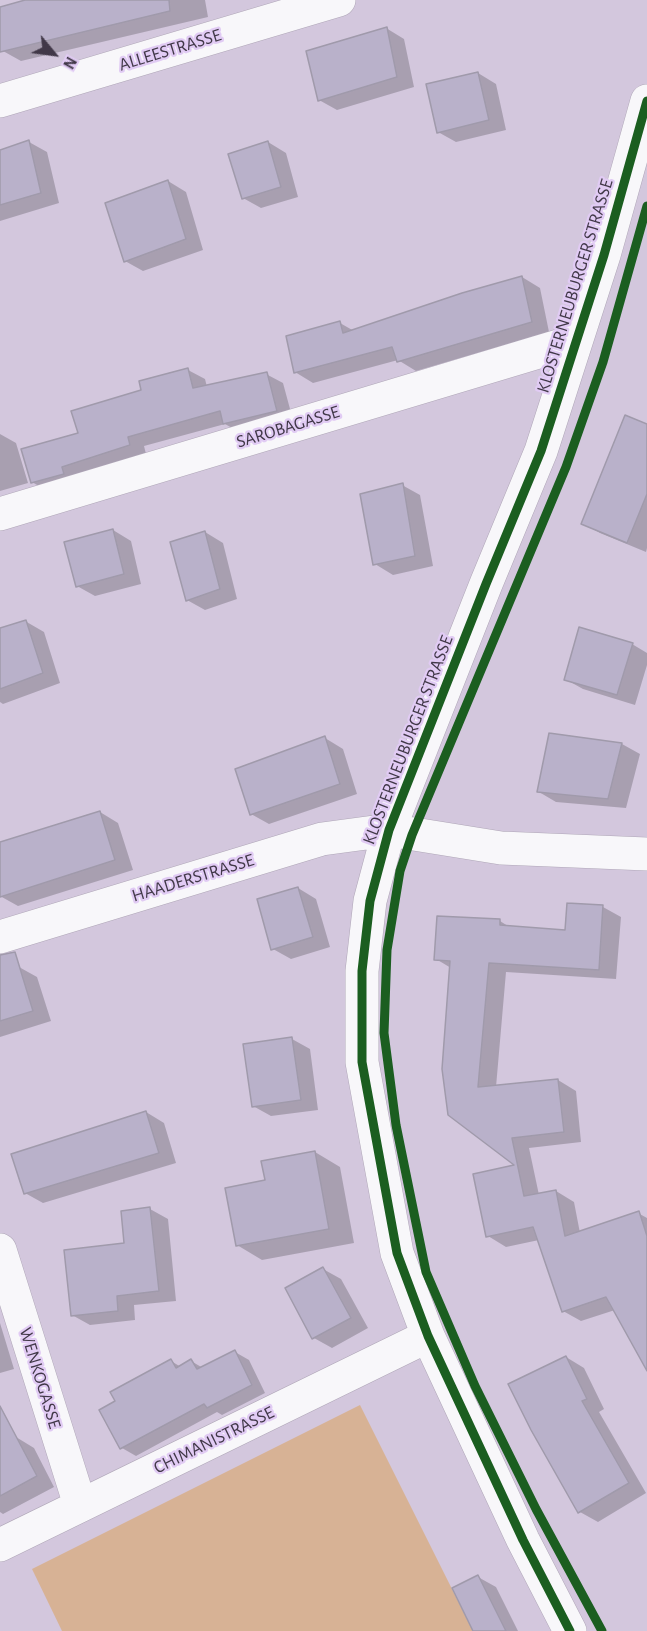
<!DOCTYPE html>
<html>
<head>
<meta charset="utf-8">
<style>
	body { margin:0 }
	#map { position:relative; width:647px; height:1631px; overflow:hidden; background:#d3c7dd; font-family:"Alegreya Sans",sans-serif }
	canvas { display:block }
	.north { position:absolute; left:24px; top:24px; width:60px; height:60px; -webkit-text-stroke:4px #e1cbf4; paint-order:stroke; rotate:119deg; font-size:16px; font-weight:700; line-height:24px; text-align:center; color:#413848 }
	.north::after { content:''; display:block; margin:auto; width:21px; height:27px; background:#413848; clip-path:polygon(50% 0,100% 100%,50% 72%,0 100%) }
</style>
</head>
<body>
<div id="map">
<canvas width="647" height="1631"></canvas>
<div class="north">N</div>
</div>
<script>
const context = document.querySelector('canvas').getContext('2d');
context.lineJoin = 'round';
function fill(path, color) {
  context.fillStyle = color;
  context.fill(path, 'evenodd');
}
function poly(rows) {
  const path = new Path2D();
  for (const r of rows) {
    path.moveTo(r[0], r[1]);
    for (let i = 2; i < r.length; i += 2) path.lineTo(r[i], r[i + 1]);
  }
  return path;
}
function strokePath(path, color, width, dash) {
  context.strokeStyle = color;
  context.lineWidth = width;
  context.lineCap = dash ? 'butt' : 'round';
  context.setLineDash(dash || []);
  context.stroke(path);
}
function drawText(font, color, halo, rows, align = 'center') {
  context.font = font + ' "Alegreya Sans",sans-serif';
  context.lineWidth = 4.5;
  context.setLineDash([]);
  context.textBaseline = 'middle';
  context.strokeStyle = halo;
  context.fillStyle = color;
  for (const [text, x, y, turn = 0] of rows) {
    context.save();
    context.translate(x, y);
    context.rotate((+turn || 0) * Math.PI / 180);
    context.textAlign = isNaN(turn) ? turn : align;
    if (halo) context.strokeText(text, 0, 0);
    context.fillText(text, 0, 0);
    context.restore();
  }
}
fill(poly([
	[360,1405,473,1631,62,1631,32,1569]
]), '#d7b295');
fill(poly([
	[30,0,205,0,208,17,21,61,3,51,0,35,0,9],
	[386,28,404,39,414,87,337,110,319,100],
	[478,73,496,84,506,130,456,142,438,132],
	[29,142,47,152,59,203,0,221,0,151],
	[268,142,286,153,298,197,261,208,243,198],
	[168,181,186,192,203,250,143,271,125,261],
	[522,277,540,288,549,332,416,371,398,360,313,383,295,372,340,323,354,331],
	[188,370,205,379,207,387,266,374,283,383,293,420,241,433,225,424,144,446,146,454,49,492,32,482,79,434,143,391],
	[647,425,647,548,646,552,600,533,583,523],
	[0,434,16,443,28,483,0,491],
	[402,485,420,495,433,566,393,575,375,564],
	[113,530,131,541,141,584,95,596,77,586],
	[205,532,223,543,237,599,205,610,187,600],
	[25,621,44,632,60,683,3,704,0,702,0,630],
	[632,644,647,653,647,665,635,705,583,689,565,679],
	[325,738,343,749,357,794,269,824,251,814],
	[622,744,640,754,626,808,556,802,539,792],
	[100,812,118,823,133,870,18,906,0,896,0,844],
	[298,888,316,899,330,947,291,959,273,949],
	[603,907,621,917,616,979,506,972,496,1087,558,1080,576,1091,581,1142,529,1148,539,1195,556,1191,574,1202,580,1233,638,1213,647,1218,647,1368,615,1310,581,1321,563,1311,539,1240,506,1247,488,1236,517,1166,449,1114,451,968,436,959,500,921,511,928,566,932],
	[19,967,37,977,51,1021,0,1037,0,973],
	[292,1039,310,1049,318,1110,271,1116,253,1106],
	[146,1112,164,1123,176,1163,43,1203,25,1193],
	[315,1152,340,1167,354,1243,262,1260,237,1245,266,1182],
	[150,1209,168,1219,176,1301,134,1305,135,1320,90,1325,72,1315,126,1244],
	[323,1269,341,1279,368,1328,332,1348,314,1338],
	[0,1323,14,1369,0,1373],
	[235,1352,249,1360,265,1393,222,1415,217,1412,136,1456,122,1448,118,1401,171,1361,181,1367,191,1361,203,1368],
	[566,1357,584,1368,604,1409,599,1412,646,1493,598,1522,580,1512],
	[16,1437,34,1448,54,1487,3,1514,0,1512,0,1446],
	[478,1577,496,1587,518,1631,474,1631]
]), '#0003');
const building = poly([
	[25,0,169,0,170,11,0,52,0,7,25,0],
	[387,27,397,77,318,101,306,51,387,27],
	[478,72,489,120,437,133,426,84,478,72],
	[29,140,41,193,0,205,0,150,29,140],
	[268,141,281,187,242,199,228,154,268,141],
	[168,180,186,239,124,262,105,203,168,180],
	[522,276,532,322,397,362,392,347,294,373,286,336,340,321,343,333,462,293,522,276],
	[188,368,193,388,267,372,277,411,223,424,220,411,128,437,130,445,62,467,64,474,31,483,21,449,78,433,71,411,141,390,139,381,188,368],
	[625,415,647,424,647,494,627,543,581,524,625,415],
	[403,483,415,556,373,565,360,494,403,483],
	[113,529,124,574,76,587,64,542,113,529],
	[205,531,220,589,186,601,170,542,205,531],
	[26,620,43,673,0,689,0,628,26,620],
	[579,627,633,643,617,695,564,680,579,627],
	[549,733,622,743,608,799,537,792,549,733],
	[325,736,340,784,250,815,235,769,325,736],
	[100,811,115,860,0,897,0,842,100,811],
	[298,887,313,937,271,950,257,899,298,887],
	[567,903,603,905,599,970,489,963,478,1087,558,1079,564,1132,512,1138,524,1196,556,1190,565,1236,639,1211,647,1236,647,1371,606,1297,562,1312,533,1227,486,1237,473,1174,514,1165,448,1115,442,1069,450,961,434,960,437,916,500,919,500,925,565,930,567,903],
	[15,952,33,1011,0,1021,0,955,15,952],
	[292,1037,301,1100,252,1107,243,1044,292,1037],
	[146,1111,159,1153,24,1194,11,1154,146,1111],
	[315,1151,329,1229,236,1246,225,1188,265,1180,261,1161,315,1151],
	[150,1207,159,1291,117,1296,118,1311,71,1316,64,1250,124,1243,121,1211,150,1207],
	[323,1267,351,1318,312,1339,285,1288,323,1267],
	[235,1350,252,1385,207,1408,204,1404,120,1449,99,1410,115,1401,110,1392,171,1359,176,1368,191,1359,197,1369,235,1350],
	[566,1356,587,1399,582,1401,629,1483,578,1513,531,1430,508,1384,566,1356],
	[0,1406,37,1476,0,1496,0,1406],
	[478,1575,506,1631,473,1631,452,1588,478,1575]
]);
fill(building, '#b9b1ca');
strokePath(building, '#a09aab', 1.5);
const street = poly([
	[0,101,339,0],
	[0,514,575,341],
	[0,937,322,839,389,830,501,848,647,854],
	[0,1250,80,1505],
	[0,1545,428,1336],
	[570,1631,523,1540,428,1336,397,1253,362,1062,362,971,370,901,389,830,486,584,541,451,604,255,647,101]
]);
strokePath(street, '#afa6b7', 34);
strokePath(street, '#f8f7fa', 33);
strokePath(poly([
	[570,1631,523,1540,428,1336,397,1253,362,1062,362,971,370,901,389,830,486,584,541,451,604,255,647,101],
	[602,1631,536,1509,475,1386,426,1272,396,1125,384,1033,387,950,400,871,412,835,566,467,603,362,647,206]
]), '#1b5e20', 9);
drawText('18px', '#413848', '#e1cbf4', [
	["ALLEESTRASSE",170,50,-17],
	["KLOSTERNEUBURGER STRASSE",575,286,-73],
	["SAROBAGASSE",288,427,-17],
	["KLOSTERNEUBURGER STRASSE",408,740,-69],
	["HAADERSTRASSE",193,878,-17],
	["WENKOGASSE",40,1378,73],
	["CHIMANISTRASSE",214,1440,-26]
]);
</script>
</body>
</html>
